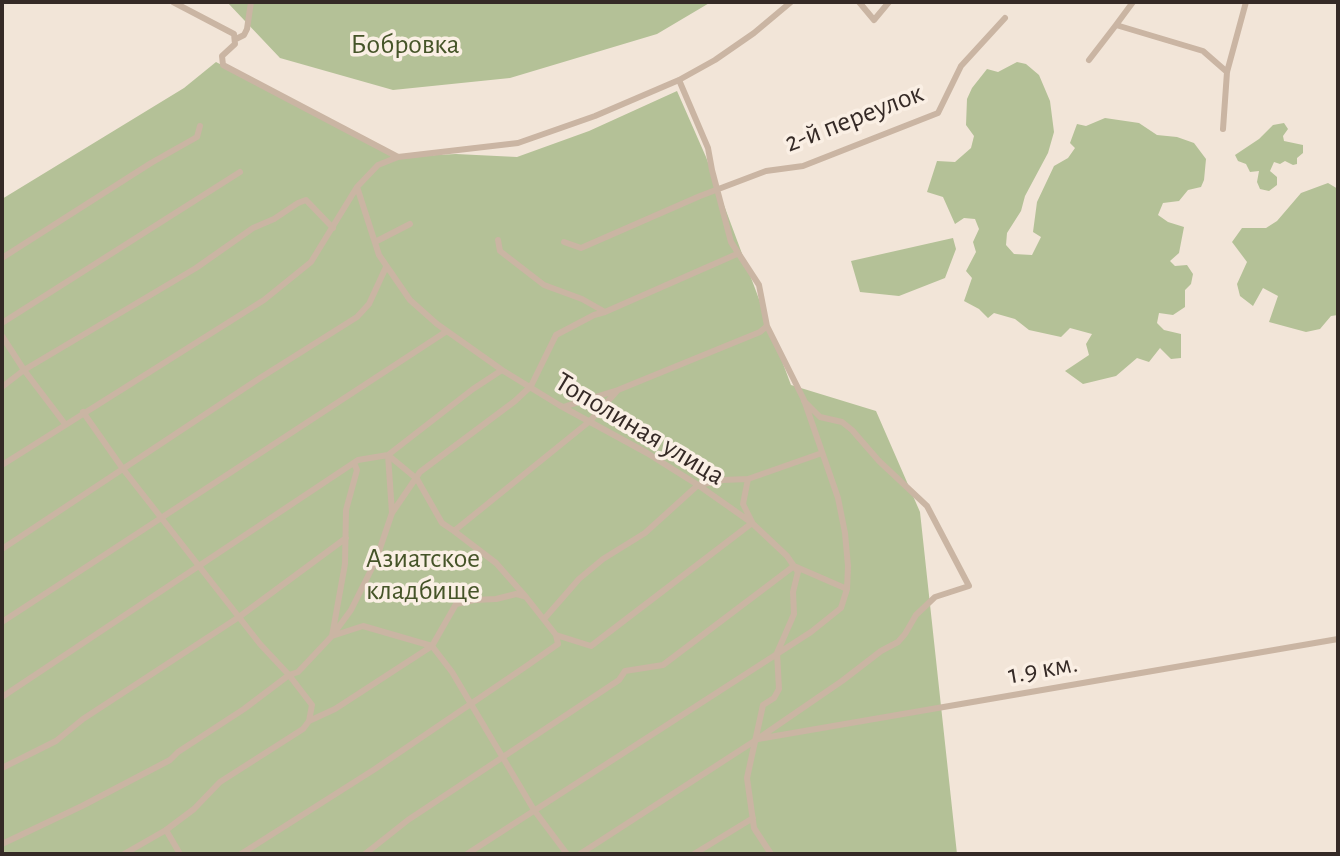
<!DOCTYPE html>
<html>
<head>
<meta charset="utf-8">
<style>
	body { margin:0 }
	#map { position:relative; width:1340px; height:856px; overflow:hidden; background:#f2e5d8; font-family:"Alegreya Sans",sans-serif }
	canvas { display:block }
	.frame { position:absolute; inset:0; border:4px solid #352a26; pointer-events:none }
</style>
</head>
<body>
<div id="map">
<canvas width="1340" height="856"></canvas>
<div class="frame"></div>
</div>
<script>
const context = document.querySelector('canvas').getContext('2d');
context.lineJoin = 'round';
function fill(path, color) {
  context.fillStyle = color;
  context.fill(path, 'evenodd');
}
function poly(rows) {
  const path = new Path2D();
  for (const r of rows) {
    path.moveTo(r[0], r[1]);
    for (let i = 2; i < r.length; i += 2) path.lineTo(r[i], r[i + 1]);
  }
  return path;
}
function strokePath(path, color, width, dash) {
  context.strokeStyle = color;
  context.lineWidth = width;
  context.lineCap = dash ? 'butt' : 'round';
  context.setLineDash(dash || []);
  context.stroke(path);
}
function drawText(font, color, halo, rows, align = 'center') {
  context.font = font + ' "Alegreya Sans",sans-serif';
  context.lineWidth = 7;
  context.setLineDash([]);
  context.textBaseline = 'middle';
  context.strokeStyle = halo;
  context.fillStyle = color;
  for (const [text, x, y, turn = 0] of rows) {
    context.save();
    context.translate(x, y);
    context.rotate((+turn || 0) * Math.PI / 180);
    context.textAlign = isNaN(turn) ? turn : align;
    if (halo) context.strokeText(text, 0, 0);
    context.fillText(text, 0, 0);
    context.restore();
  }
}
fill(poly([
	[227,2,711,2,657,34,510,78,393,90,280,58],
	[216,62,398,157,456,154,517,157,589,131,677,91,706,157,791,385,876,411,920,512,957,854,2,854,2,199,184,88],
	[1017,62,1026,64,1039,75,1050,101,1054,132,1048,153,1025,196,1021,211,1007,233,1006,245,1014,254,1032,255,1041,237,1033,232,1037,202,1054,166,1068,158,1075,148,1070,143,1077,124,1086,126,1105,118,1139,123,1157,135,1177,137,1194,143,1206,159,1204,180,1201,187,1188,190,1179,201,1163,203,1158,215,1168,222,1184,227,1179,253,1170,261,1175,266,1187,265,1193,274,1191,284,1185,290,1185,307,1173,315,1159,313,1157,323,1164,330,1181,334,1181,358,1171,359,1160,348,1149,362,1137,358,1116,376,1083,384,1065,371,1089,355,1086,344,1092,334,1070,328,1061,337,1029,330,1015,319,994,313,988,318,979,309,964,301,972,278,966,271,976,252,973,242,979,229,975,219,964,218,955,224,943,197,927,192,937,161,955,162,971,148,974,136,966,125,967,99,972,88,987,69,998,72],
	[1284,123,1288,129,1283,136,1284,141,1303,145,1303,153,1297,158,1297,164,1293,165,1285,161,1280,164,1274,162,1270,171,1277,177,1277,185,1269,191,1260,189,1257,182,1259,171,1250,172,1246,164,1238,161,1235,155,1259,139,1273,125],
	[1328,183,1338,189,1338,315,1331,316,1320,329,1306,332,1269,322,1278,296,1263,288,1253,306,1240,296,1237,284,1247,262,1232,242,1242,228,1266,228,1277,221,1301,193],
	[953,238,956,249,945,278,899,296,860,292,851,261]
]), '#b4c197');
strokePath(poly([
	[173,2,234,34,235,44,222,56,223,65,398,157,518,143,595,116,679,80,715,60,754,33,791,2],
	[859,2,874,20,889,2],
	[1133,2,1116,25,1203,51,1227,72],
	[236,39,244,35,247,29,251,2],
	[1089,60,1116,25],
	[1223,129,1227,72,1246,2],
	[357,187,379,255,410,300,437,324,502,370,559,405,647,453,698,485,752,523,787,556,798,572,793,592,794,614,777,653,779,689,774,698,763,705,747,778,754,828,771,854],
	[498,240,500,251,544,285,582,299,605,312],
	[375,242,410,224],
	[564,242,581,248,700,196,766,171,803,166,938,113,961,66,1005,18],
	[2,258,151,163,197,137,200,126],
	[2,323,240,172],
	[2,336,24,370,65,424],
	[531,386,556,335,594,315,605,312,737,254],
	[2,387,24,370,196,268,253,228,274,219,298,203,306,200,333,228],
	[563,407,618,390],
	[83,412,123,469,260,644,289,675,312,705,309,721,303,729,220,782,194,809,166,830,180,854],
	[354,463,357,470,346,510,345,564,332,636,363,626,432,646,452,672,534,810,567,854],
	[2,465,264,300,311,262,357,187,378,165,398,157],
	[748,479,743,504,752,522],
	[698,485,723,480,748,479,822,453],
	[392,513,388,455,417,479,442,523,454,531],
	[2,549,260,378,357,317,369,304,386,267],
	[794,566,847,589],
	[526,597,496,563,454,531,590,421,618,390,760,332,767,326],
	[544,619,579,579,603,559,645,533,698,485],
	[2,622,447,331],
	[2,697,358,460,388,455,473,389,502,370],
	[309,721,335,709,432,646,456,604,474,600,496,599,516,594,526,597,556,635],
	[758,739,1338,639],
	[2,768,56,741,83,719,239,617,346,538],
	[2,844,82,806,170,760,178,752,244,709,289,675,298,672,332,636,351,610,376,560,392,513,420,472,515,401,530,387],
	[124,854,166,830],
	[241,854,375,769,528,665,558,644,556,635,591,646,752,523],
	[365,854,408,820,619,680,625,671,663,665,794,566],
	[467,854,811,632,841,608,847,589,848,566,845,533,838,498,804,400,767,326,759,285,731,242,712,170,708,148,679,80],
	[580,854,756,740,842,681,881,651,898,642,905,634,916,615,935,597,969,586,927,506,879,461,852,430,842,422,820,417,804,401],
	[694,854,753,818]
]), '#cab5a3', 6);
drawText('28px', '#455428', '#faefe4', [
	["Бобровка",405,45],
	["Азиатское",423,559],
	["кладбище",423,591]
]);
drawText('28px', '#352a26', '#faefe4', [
	["2-й переулок",854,118,-21],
	["Тополиная улица",640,429,31],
	["1.9 км.",1043,669,-10]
]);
</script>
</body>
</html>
